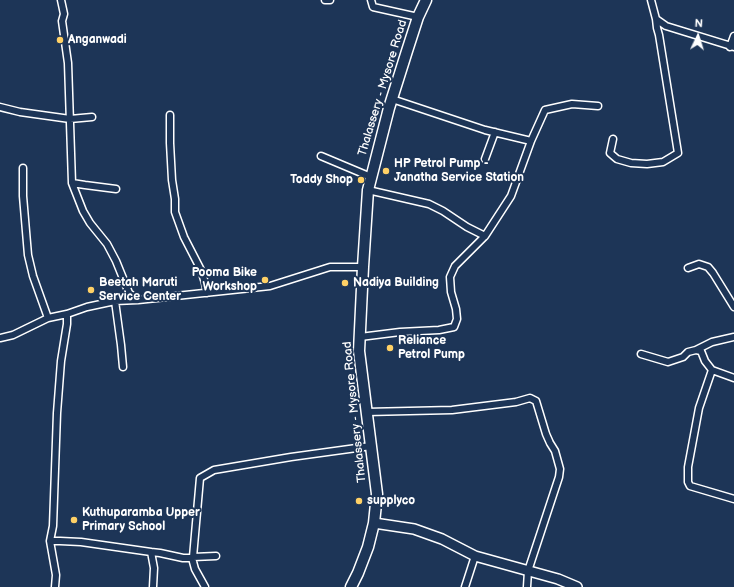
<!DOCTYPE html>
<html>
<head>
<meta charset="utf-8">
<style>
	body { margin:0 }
	#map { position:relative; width:734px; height:587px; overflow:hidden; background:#1d3557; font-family:"Balsamiq Sans",sans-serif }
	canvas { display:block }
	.north { position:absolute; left:678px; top:16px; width:40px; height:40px; -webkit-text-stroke:3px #1d3557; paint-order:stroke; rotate:4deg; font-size:11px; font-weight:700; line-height:16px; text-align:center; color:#fff }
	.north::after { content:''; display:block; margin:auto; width:14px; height:18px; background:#fff; clip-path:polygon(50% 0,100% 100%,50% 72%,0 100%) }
</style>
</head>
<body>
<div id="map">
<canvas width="734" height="587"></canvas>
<div class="north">N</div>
</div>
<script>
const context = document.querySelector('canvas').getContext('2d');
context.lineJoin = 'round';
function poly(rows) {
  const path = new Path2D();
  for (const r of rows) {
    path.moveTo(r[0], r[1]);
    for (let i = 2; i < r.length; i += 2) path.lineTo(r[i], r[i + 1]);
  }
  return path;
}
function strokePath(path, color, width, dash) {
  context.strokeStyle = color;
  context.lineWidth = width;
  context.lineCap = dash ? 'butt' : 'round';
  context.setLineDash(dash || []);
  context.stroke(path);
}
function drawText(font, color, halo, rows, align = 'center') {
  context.font = font + ' "Balsamiq Sans",sans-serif';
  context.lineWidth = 4;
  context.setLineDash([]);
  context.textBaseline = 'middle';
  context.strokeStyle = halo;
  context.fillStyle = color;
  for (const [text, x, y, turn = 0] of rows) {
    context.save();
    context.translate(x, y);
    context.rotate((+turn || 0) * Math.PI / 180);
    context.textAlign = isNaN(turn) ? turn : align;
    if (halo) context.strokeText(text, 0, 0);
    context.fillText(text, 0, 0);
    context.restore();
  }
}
const street = poly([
	[61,0,64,14,62,21,68,63,72,183,83,211,90,223,107,244,116,261,129,293,138,300],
	[325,0,330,0],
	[371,0,373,7,418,17],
	[651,0,656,19,666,26,734,47],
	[730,47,734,36],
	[392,99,485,130,531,141],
	[0,107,20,112,70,119,92,117],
	[170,115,170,143,172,180,175,199,175,212,184,237,201,270,205,283,207,293],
	[613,139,610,153,617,159,631,163,647,164,663,162,678,153,659,35,657,28,656,19],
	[321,156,371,177],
	[485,159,495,132],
	[23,168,23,196,28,255,33,276,48,318],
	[72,183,85,185,116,189],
	[485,236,511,196,531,141,545,110,572,104,598,106],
	[688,268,699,264,708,267,713,273,734,307],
	[115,301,121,345,123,367],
	[360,337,400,332,439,330,454,327,457,319,456,309,451,292,450,277,455,266,485,236,467,227,443,211,429,204,368,190],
	[734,337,712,342,696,350,701,351,705,361,712,370,734,378],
	[0,338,13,335,48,318,67,314,87,307,115,301,138,300,270,286,330,267,363,267],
	[641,354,668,362,683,357,688,352,696,350],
	[712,370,699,408,688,467,688,482,690,486,734,499],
	[366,412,452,410,516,402,530,398,536,401,546,434,550,443,555,451,560,469,559,477,528,571,527,587],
	[50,541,60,541,81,542,151,552],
	[193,557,200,478,214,470,291,457,371,446],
	[192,558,195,569,205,587],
	[55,587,56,575,50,541,53,526,57,413,61,361,67,324,67,314],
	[153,587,154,568,151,552,160,553,183,558,192,558,193,557,216,556],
	[465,587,475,556]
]);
const secondary = poly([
	[374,523,414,529,442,539,475,556,558,579,577,587]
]);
const primary = poly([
	[351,587,358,573,368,547,374,523,377,494,359,351,363,267,368,190,389,108,407,51,418,17,426,0]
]);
strokePath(street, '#fff', 9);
strokePath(secondary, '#fff', 12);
strokePath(primary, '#fff', 13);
strokePath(street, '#1d3557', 6);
strokePath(secondary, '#1d3557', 9);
strokePath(primary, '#1d3557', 10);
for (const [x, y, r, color] of [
	[60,40,4,"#ffd166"],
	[386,171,4,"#ffd166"],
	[361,180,4,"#ffd166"],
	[265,280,4,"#ffd166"],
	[345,283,4,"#ffd166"],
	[91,290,4,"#ffd166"],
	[390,348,4,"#ffd166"],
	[359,501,4,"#ffd166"],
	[74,520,4,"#ffd166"]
]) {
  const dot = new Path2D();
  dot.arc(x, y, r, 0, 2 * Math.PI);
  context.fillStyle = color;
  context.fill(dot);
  strokePath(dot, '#1d3557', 1.5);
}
drawText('bold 12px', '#fff', '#1d3557', [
	["Anganwadi",68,40],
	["HP Petrol Pump -",394,164],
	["Janatha Service Station",394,178],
	["Toddy Shop",353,180,"right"],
	["Pooma Bike",257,273,"right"],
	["Workshop",257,287,"right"],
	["Beetah Maruti",99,283],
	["Service Center",99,297],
	["Nadiya Building",353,283],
	["Reliance",398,341],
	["Petrol Pump",398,355],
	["supplyco",367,501],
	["Kuthuparamba Upper",82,513],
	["Primary School",82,527]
], 'left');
drawText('12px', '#fff', '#1d3557', [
	["Thalassery - Mysore Road",383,88,-73],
	["Thalassery - Mysore Road",355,412,-96]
]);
</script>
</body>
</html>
